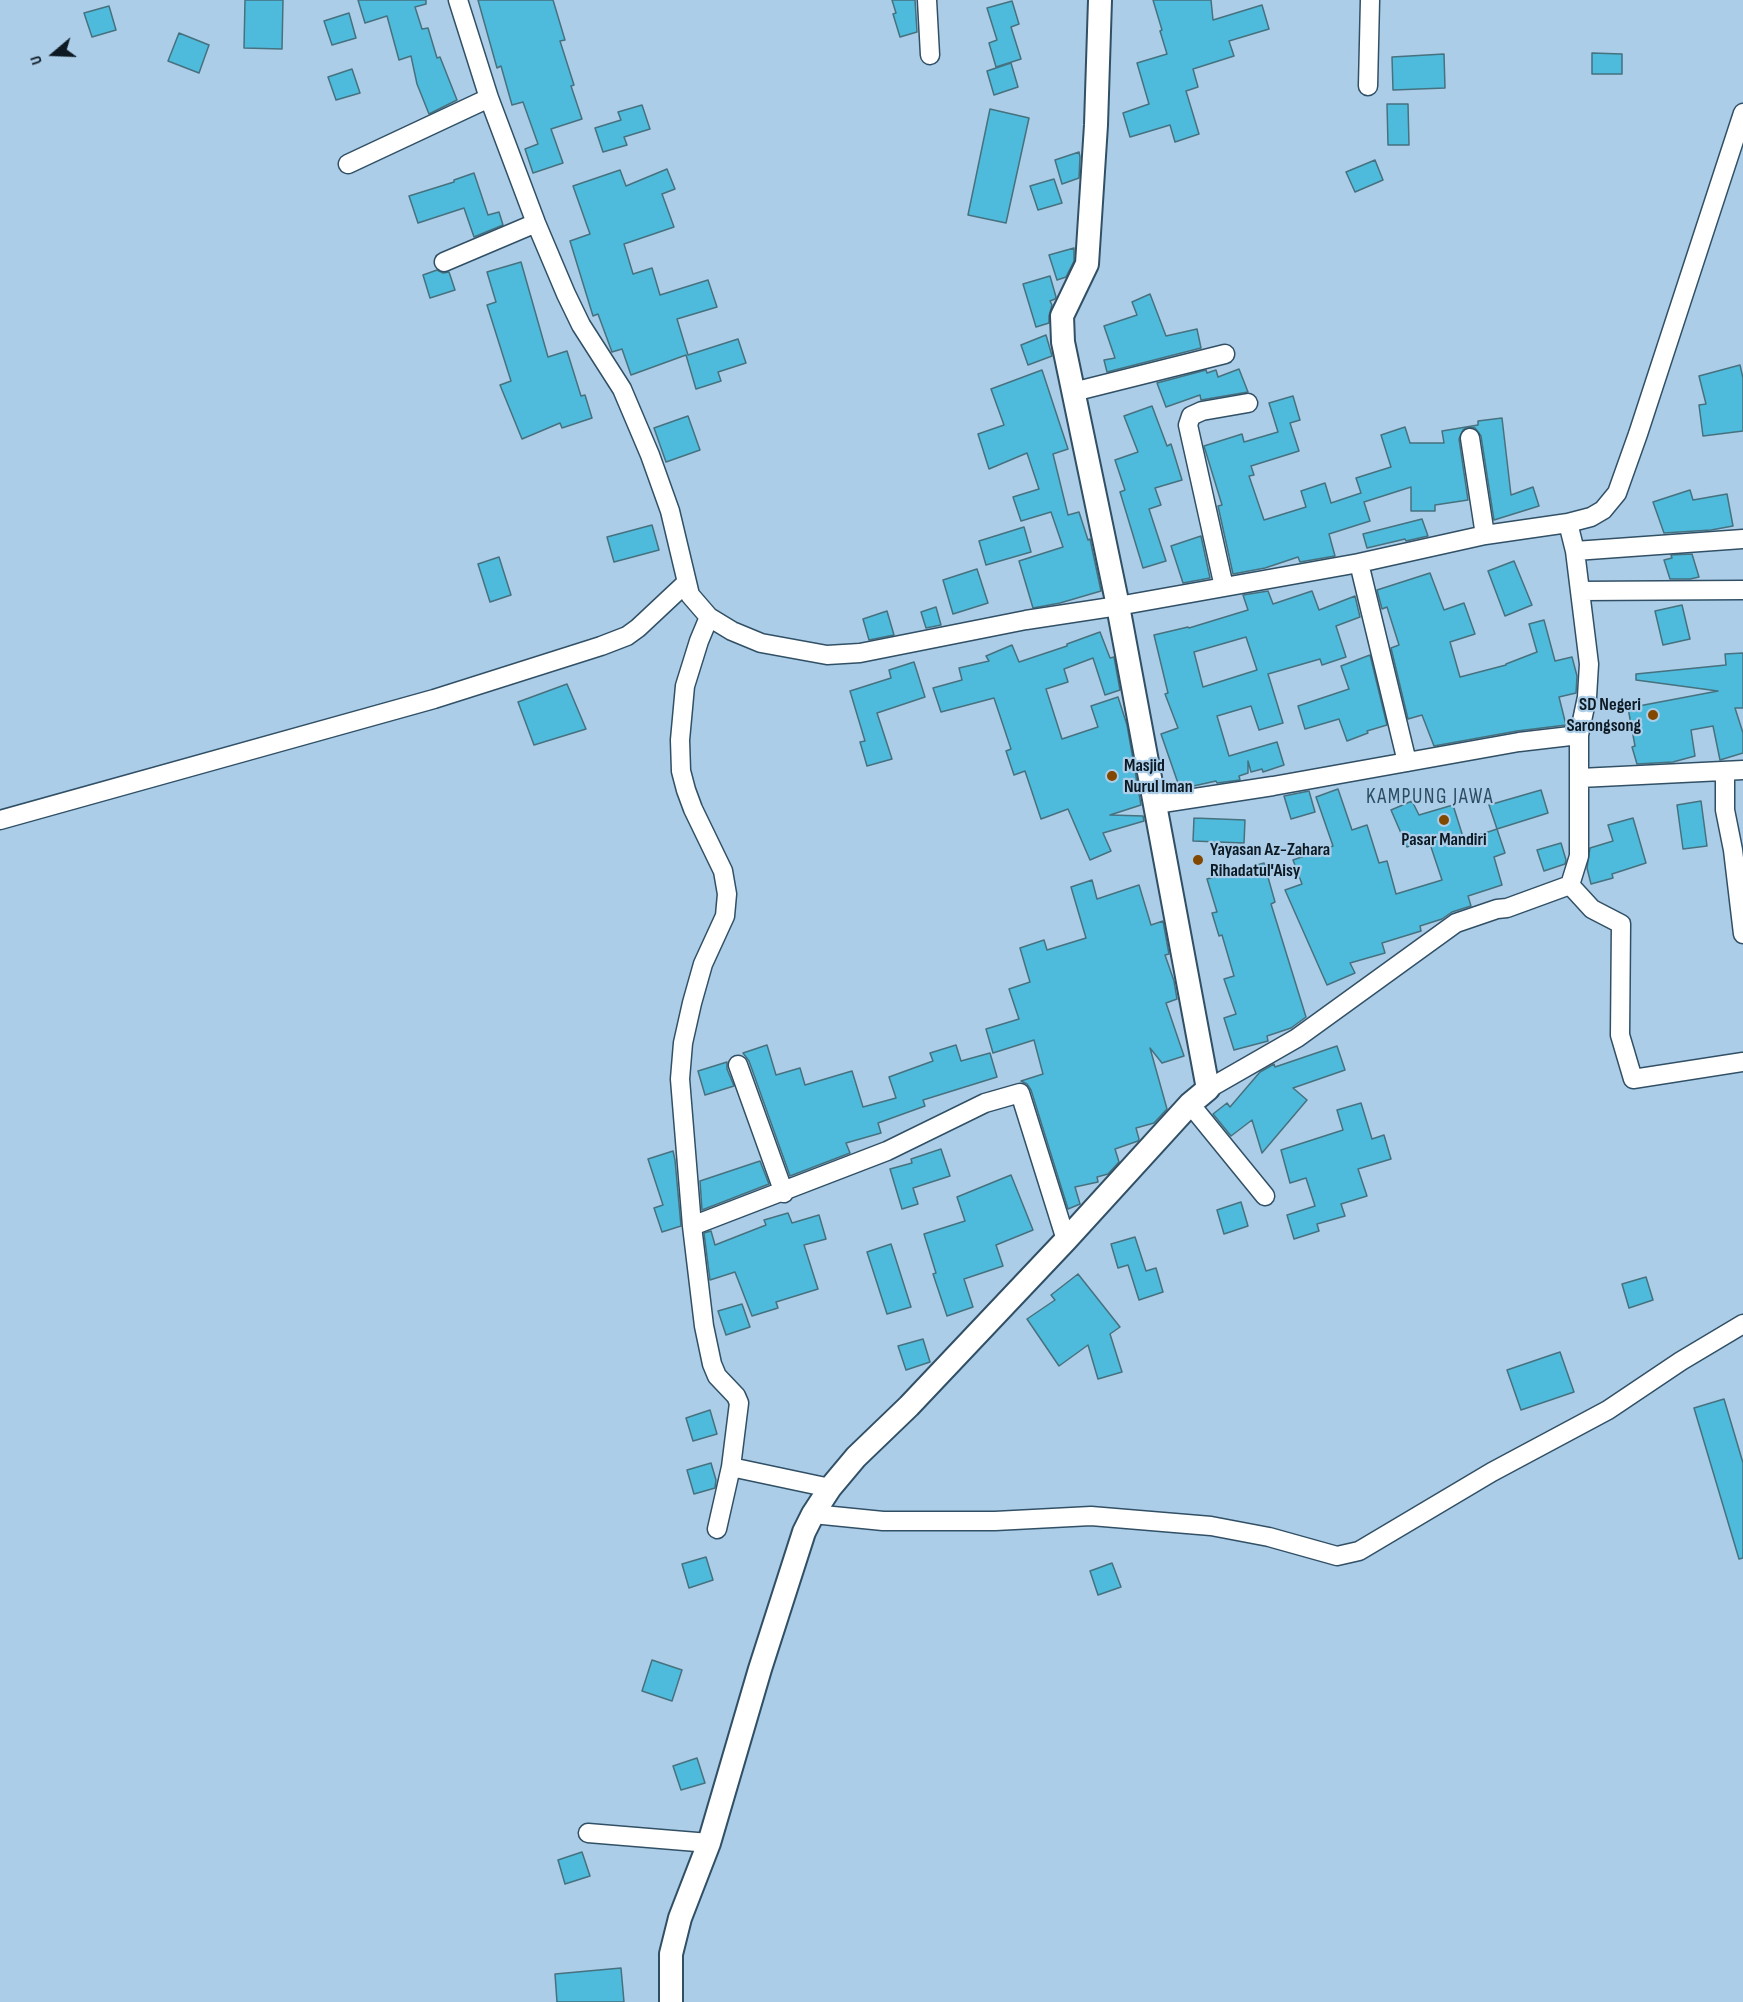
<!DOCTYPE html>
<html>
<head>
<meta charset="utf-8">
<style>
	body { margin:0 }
	#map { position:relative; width:1743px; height:2002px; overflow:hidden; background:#abcde8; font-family:"Sofia Sans Condensed",sans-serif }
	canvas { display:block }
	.north { position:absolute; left:24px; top:24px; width:60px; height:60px; -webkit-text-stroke:4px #abcde8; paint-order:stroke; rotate:251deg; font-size:16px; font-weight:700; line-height:24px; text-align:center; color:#0d1a24 }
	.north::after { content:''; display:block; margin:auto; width:21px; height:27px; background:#0d1a24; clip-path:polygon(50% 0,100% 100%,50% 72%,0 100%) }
</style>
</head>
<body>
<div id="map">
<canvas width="1743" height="2002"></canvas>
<div class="north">U</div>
</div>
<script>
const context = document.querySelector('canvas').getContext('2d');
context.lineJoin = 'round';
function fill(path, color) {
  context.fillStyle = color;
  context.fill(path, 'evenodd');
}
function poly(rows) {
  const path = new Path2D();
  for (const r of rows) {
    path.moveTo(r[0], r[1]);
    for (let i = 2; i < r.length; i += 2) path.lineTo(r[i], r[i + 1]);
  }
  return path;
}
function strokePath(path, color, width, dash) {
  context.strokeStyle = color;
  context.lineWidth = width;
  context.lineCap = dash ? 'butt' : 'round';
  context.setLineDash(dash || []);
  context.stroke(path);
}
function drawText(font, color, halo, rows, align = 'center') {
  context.font = font + ' "Sofia Sans Condensed",sans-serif';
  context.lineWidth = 4.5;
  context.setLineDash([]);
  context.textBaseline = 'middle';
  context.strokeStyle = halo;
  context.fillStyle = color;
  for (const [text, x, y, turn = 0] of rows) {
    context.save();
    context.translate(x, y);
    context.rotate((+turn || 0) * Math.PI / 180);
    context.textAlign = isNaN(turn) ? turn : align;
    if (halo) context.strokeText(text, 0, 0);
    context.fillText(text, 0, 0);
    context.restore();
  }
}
const building = poly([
	[245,0,283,0,282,49,244,48,245,0],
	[358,0,426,0,426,4,415,7,422,29,428,28,437,58,440,57,457,100,429,114,417,84,411,56,399,60,387,16,365,23,358,0],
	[478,0,553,0,565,40,560,41,574,85,571,86,582,119,551,129,563,163,533,173,525,149,538,144,523,102,512,105,501,66,497,68,478,0],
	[892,0,915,0,917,32,900,37,893,14,896,13,892,0],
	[1153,0,1211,0,1213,20,1262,5,1269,29,1229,41,1234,56,1193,69,1198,87,1186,91,1199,134,1175,142,1170,125,1130,137,1123,113,1149,104,1137,63,1167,54,1160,31,1162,30,1153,0],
	[1012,1,1019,24,1011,27,1021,59,996,67,989,43,997,40,987,8,1012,1],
	[109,6,116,30,92,37,84,13,109,6],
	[349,13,356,38,332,45,324,21,349,13],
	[179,33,209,45,199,73,168,61,179,33],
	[1592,53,1622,54,1622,74,1592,74,1592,53],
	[1444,54,1445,88,1393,90,1392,57,1444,54],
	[1011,63,1018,87,994,95,987,71,1011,63],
	[352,69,360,93,336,100,328,77,352,69],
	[1387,104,1408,104,1409,145,1388,145,1387,104],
	[642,105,650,129,624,137,627,145,603,152,595,128,621,120,618,112,642,105],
	[990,109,1029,118,1006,223,968,215,990,109],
	[1079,152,1080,157,1079,178,1062,184,1055,160,1079,152],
	[1375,160,1383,180,1355,192,1346,172,1375,160],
	[667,169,675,189,662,194,674,227,624,244,633,274,652,268,660,295,708,280,717,307,677,319,688,355,738,339,746,363,718,372,721,381,696,389,686,355,631,375,622,349,612,352,598,314,593,316,570,241,590,234,573,186,620,170,626,186,667,169],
	[474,173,488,215,499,212,503,225,474,237,464,208,418,223,409,196,454,182,454,180,474,173],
	[1054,179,1062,203,1038,210,1030,186,1054,179],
	[1074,248,1074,261,1066,277,1057,280,1049,255,1074,248],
	[521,262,548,357,567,351,581,396,585,395,592,418,562,428,560,423,522,439,500,385,511,381,487,305,496,302,487,272,521,262],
	[437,270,443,273,449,272,455,290,430,298,423,275,437,270],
	[1050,276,1056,297,1055,299,1050,301,1052,305,1049,316,1049,323,1036,327,1023,284,1050,276],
	[1150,294,1166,336,1197,329,1201,348,1107,372,1104,360,1115,358,1104,326,1137,315,1132,302,1150,294],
	[1046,335,1052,356,1028,365,1021,345,1046,335],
	[1740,365,1743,378,1743,431,1703,436,1699,405,1706,404,1699,376,1740,365],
	[1239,369,1248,392,1201,400,1200,395,1166,407,1157,383,1206,370,1207,373,1216,370,1218,377,1239,369],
	[1042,370,1068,449,1053,454,1068,515,1079,512,1088,540,1090,539,1101,591,1060,603,1033,608,1019,561,1063,547,1051,512,1021,521,1013,497,1039,489,1027,453,989,469,978,434,1004,425,991,389,1042,370],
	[1293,396,1300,420,1290,423,1299,451,1251,466,1254,475,1249,476,1264,520,1306,507,1301,491,1325,483,1331,503,1361,493,1356,478,1391,467,1381,435,1405,427,1410,443,1444,443,1442,431,1478,425,1478,421,1502,418,1511,495,1533,487,1539,506,1494,520,1481,436,1475,428,1468,427,1463,430,1459,439,1468,500,1435,505,1435,511,1411,511,1411,487,1364,502,1370,521,1329,534,1335,556,1300,562,1298,557,1265,568,1233,574,1218,506,1222,505,1204,446,1242,434,1244,442,1278,432,1269,403,1293,396],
	[1152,406,1167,446,1171,444,1182,480,1155,488,1161,505,1149,509,1166,561,1143,568,1120,492,1125,490,1115,460,1138,452,1124,416,1152,406],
	[688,416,700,450,666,462,654,428,688,416],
	[1690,490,1693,500,1727,494,1733,526,1711,530,1664,533,1653,502,1690,490],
	[1422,519,1428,536,1406,541,1405,539,1367,548,1363,534,1422,519],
	[652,525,659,550,614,562,607,537,652,525],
	[1024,527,1031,552,986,565,979,541,1024,527],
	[1201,536,1210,578,1183,583,1171,546,1201,536],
	[1692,554,1699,577,1690,579,1670,579,1664,560,1672,558,1671,555,1692,554],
	[499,557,511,595,490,602,478,564,499,557],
	[1514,561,1532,605,1505,616,1488,571,1514,561],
	[977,569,988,603,953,614,943,580,977,569],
	[1430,573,1444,610,1464,603,1475,634,1450,642,1460,677,1506,665,1506,664,1537,652,1529,624,1544,620,1555,661,1572,657,1577,676,1576,693,1559,697,1566,725,1517,731,1434,746,1422,715,1408,719,1391,648,1399,645,1387,607,1382,609,1377,590,1430,573],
	[1268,591,1273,604,1312,591,1319,610,1355,596,1360,617,1336,626,1346,657,1322,665,1320,659,1268,674,1283,723,1259,730,1251,706,1217,716,1229,756,1277,742,1284,765,1263,772,1262,769,1251,772,1248,761,1248,773,1239,776,1240,780,1217,783,1216,781,1180,789,1161,734,1178,728,1165,694,1168,693,1154,635,1188,627,1189,628,1248,610,1243,595,1268,591],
	[1246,637,1257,670,1203,687,1194,652,1246,637],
	[1682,605,1690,639,1663,645,1655,611,1682,605],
	[936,607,941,625,926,628,921,612,936,607],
	[887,611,894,635,869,640,863,619,887,611],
	[1100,632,1110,658,1114,657,1120,690,1105,695,1093,658,1064,669,1068,682,1046,689,1062,739,1098,727,1091,706,1118,697,1127,725,1141,805,1110,815,1143,816,1144,821,1103,833,1111,851,1090,860,1068,809,1041,819,1025,771,1014,775,1006,751,1011,749,994,698,941,712,933,688,962,680,959,668,989,661,986,656,1012,645,1019,662,1067,646,1067,644,1100,632],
	[1743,653,1743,708,1735,708,1743,733,1743,753,1720,760,1713,726,1691,730,1695,756,1673,762,1637,764,1632,747,1635,746,1628,708,1718,691,1636,680,1636,674,1726,665,1725,654,1743,653],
	[1370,655,1387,725,1367,731,1368,733,1347,741,1339,719,1305,729,1298,706,1349,689,1341,666,1370,655],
	[914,662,925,697,877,713,892,759,867,766,860,742,865,741,850,691,891,678,889,670,914,662],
	[567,684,586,729,534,745,518,702,567,684],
	[1338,789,1352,830,1367,825,1379,863,1387,861,1396,894,1442,880,1428,838,1407,847,1391,810,1412,801,1419,815,1453,805,1464,840,1497,829,1505,853,1494,857,1502,885,1468,896,1471,906,1452,912,1442,919,1420,926,1421,931,1382,943,1385,953,1350,963,1355,973,1327,985,1285,890,1302,884,1293,860,1333,846,1316,797,1338,789],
	[1541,790,1548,813,1497,829,1489,805,1541,790],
	[1309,791,1315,812,1291,819,1284,796,1309,791],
	[1701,801,1707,846,1683,849,1677,805,1701,801],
	[1194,818,1245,820,1244,843,1193,841,1194,818],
	[1633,818,1646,863,1612,874,1613,878,1591,884,1587,868,1590,848,1613,841,1608,825,1633,818],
	[1561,843,1566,860,1565,864,1544,871,1537,850,1561,843],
	[1264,863,1275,902,1271,904,1306,1017,1291,1028,1267,1036,1268,1041,1234,1050,1224,1018,1236,1014,1224,979,1234,976,1222,935,1219,936,1212,913,1217,912,1207,879,1264,863],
	[1092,880,1097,899,1139,885,1151,925,1163,921,1169,954,1165,955,1174,981,1177,999,1166,1003,1184,1056,1162,1063,1150,1048,1167,1109,1154,1123,1136,1128,1139,1139,1138,1141,1115,1149,1119,1162,1108,1174,1097,1177,1098,1182,1075,1187,1080,1204,1068,1209,1031,1090,1027,1084,1021,1081,1043,1074,1034,1040,993,1053,986,1029,1019,1019,1009,989,1030,982,1020,948,1044,940,1047,950,1086,938,1071,887,1092,880],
	[767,1045,776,1075,800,1068,805,1085,852,1071,863,1107,896,1098,889,1077,933,1061,930,1053,956,1045,961,1061,990,1053,997,1077,923,1100,925,1106,878,1123,881,1133,846,1143,850,1153,790,1176,749,1061,743,1053,767,1045],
	[1337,1046,1345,1070,1293,1088,1307,1100,1262,1153,1252,1120,1231,1136,1213,1114,1227,1103,1230,1107,1260,1072,1274,1064,1275,1067,1337,1046],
	[727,1062,727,1069,734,1086,705,1095,698,1071,727,1062],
	[1361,1103,1372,1139,1384,1135,1391,1159,1358,1169,1367,1196,1341,1204,1345,1216,1317,1224,1319,1231,1294,1239,1287,1215,1315,1206,1306,1178,1290,1183,1281,1150,1343,1130,1337,1110,1361,1103],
	[941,1149,950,1176,913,1188,918,1204,902,1209,890,1169,912,1163,911,1159,941,1149],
	[673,1151,675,1160,681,1226,662,1232,654,1208,663,1205,648,1159,673,1151],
	[760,1161,769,1184,702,1210,700,1181,760,1161],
	[1011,1175,1033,1230,996,1245,1003,1266,964,1279,973,1307,947,1316,933,1274,936,1273,924,1234,965,1221,957,1197,1011,1175],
	[1241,1202,1248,1226,1224,1234,1217,1210,1241,1202],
	[788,1213,792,1223,819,1215,826,1239,804,1245,818,1289,776,1302,778,1308,752,1316,735,1272,710,1280,704,1233,711,1231,715,1245,766,1225,764,1220,788,1213],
	[1135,1237,1146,1271,1156,1268,1163,1292,1139,1300,1128,1265,1118,1268,1111,1244,1135,1237],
	[891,1244,911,1307,887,1314,867,1252,891,1244],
	[1078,1274,1120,1327,1110,1334,1122,1372,1098,1379,1088,1345,1059,1366,1027,1319,1055,1300,1051,1295,1078,1274],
	[1646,1277,1653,1300,1629,1308,1622,1284,1646,1277],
	[742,1304,750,1327,726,1335,718,1311,742,1304],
	[923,1339,930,1362,906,1370,898,1346,923,1339],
	[1560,1352,1574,1392,1521,1410,1507,1370,1560,1352],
	[1724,1399,1743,1463,1743,1558,1739,1559,1694,1408,1724,1399],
	[710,1410,717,1434,693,1441,686,1418,710,1410],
	[711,1463,716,1480,715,1488,694,1494,687,1470,711,1463],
	[706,1557,713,1580,689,1588,682,1564,706,1557],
	[1112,1563,1121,1587,1098,1595,1090,1571,1112,1563],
	[652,1660,682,1670,672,1701,642,1691,652,1660],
	[697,1758,705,1783,681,1790,673,1766,697,1758],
	[582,1852,590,1876,565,1884,558,1860,582,1852],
	[621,1968,624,2002,557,2002,555,1974,621,1968]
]);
fill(building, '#4fbbdc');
strokePath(building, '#46717f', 1.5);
const minor = poly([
	[458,0,489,98,536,223,566,294,581,325,622,389,650,455,670,511,690,595,709,617,732,631,761,643,827,655,860,653,1026,620,1118,606,1359,563,1485,535,1568,523,1591,517,1603,510,1617,493,1638,434,1743,113],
	[927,0,930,55],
	[1368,86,1370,0],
	[348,164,489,98],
	[444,262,536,223],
	[1073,392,1225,354],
	[1470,438,1485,535],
	[1575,551,1743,539],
	[1359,563,1407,762],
	[1224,587,1188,425,1191,416,1202,411,1248,403],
	[1580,591,1743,590],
	[709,617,699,641,685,686,680,740,681,771,686,790,693,809,723,871,727,894,725,916,703,964,692,1003,683,1043,680,1079,692,1226,704,1326,712,1364,717,1376,736,1396,739,1403,731,1467,717,1529],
	[1725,772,1725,810,1733,850,1743,934],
	[1580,778,1743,770],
	[1156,804,1273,786,1519,742,1579,735],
	[0,820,434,699,601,646,627,636,638,628,686,583],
	[1570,885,1592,909,1621,924,1620,1035,1633,1079,1743,1062],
	[738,1065,784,1193],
	[1208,1089,1297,1038,1456,923,1497,909,1507,908,1570,885,1579,856,1579,735,1587,697,1589,664,1575,551,1568,523],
	[1190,1104,1265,1196],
	[692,1226,887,1151,985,1103,1020,1093,1066,1240],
	[731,1467,830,1488],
	[813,1514,883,1521,995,1521,1091,1516,1211,1526,1269,1537,1337,1556,1359,1551,1492,1472,1608,1410,1681,1361,1743,1324],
	[588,1833,709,1843]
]);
const tertiary = poly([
	[671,2002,671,1954,680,1918,709,1843,760,1669,804,1532,813,1514,830,1488,856,1457,909,1406,1066,1240,1190,1104,1208,1089,1118,606,1063,342,1062,316,1087,264,1096,125,1100,0]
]);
strokePath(minor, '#315066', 21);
strokePath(tertiary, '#315066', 26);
strokePath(minor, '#fff', 18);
strokePath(tertiary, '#fff', 22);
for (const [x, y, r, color] of [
	[1653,715,6,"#834800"],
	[1112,776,6,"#834800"],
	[1444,820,6,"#834800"],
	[1198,860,6,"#834800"]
]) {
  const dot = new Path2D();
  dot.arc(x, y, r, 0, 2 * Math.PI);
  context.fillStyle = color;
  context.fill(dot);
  strokePath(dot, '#abcde8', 2);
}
drawText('bold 18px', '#0d1a24', '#abcde8', [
	["SD Negeri",1641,705,"right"],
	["Sarongsong",1641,726,"right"],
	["Masjid",1124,766],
	["Nurul Iman",1124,787],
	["Pasar Mandiri",1444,840,"center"],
	["Yayasan Az-Zahara",1210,850],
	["Rihadatul'Aisy",1210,871]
], 'left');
context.letterSpacing = '1.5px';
drawText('21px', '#2c4b61', '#abcde8', [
	["KAMPUNG JAWA",1430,798]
]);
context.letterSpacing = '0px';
</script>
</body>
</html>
